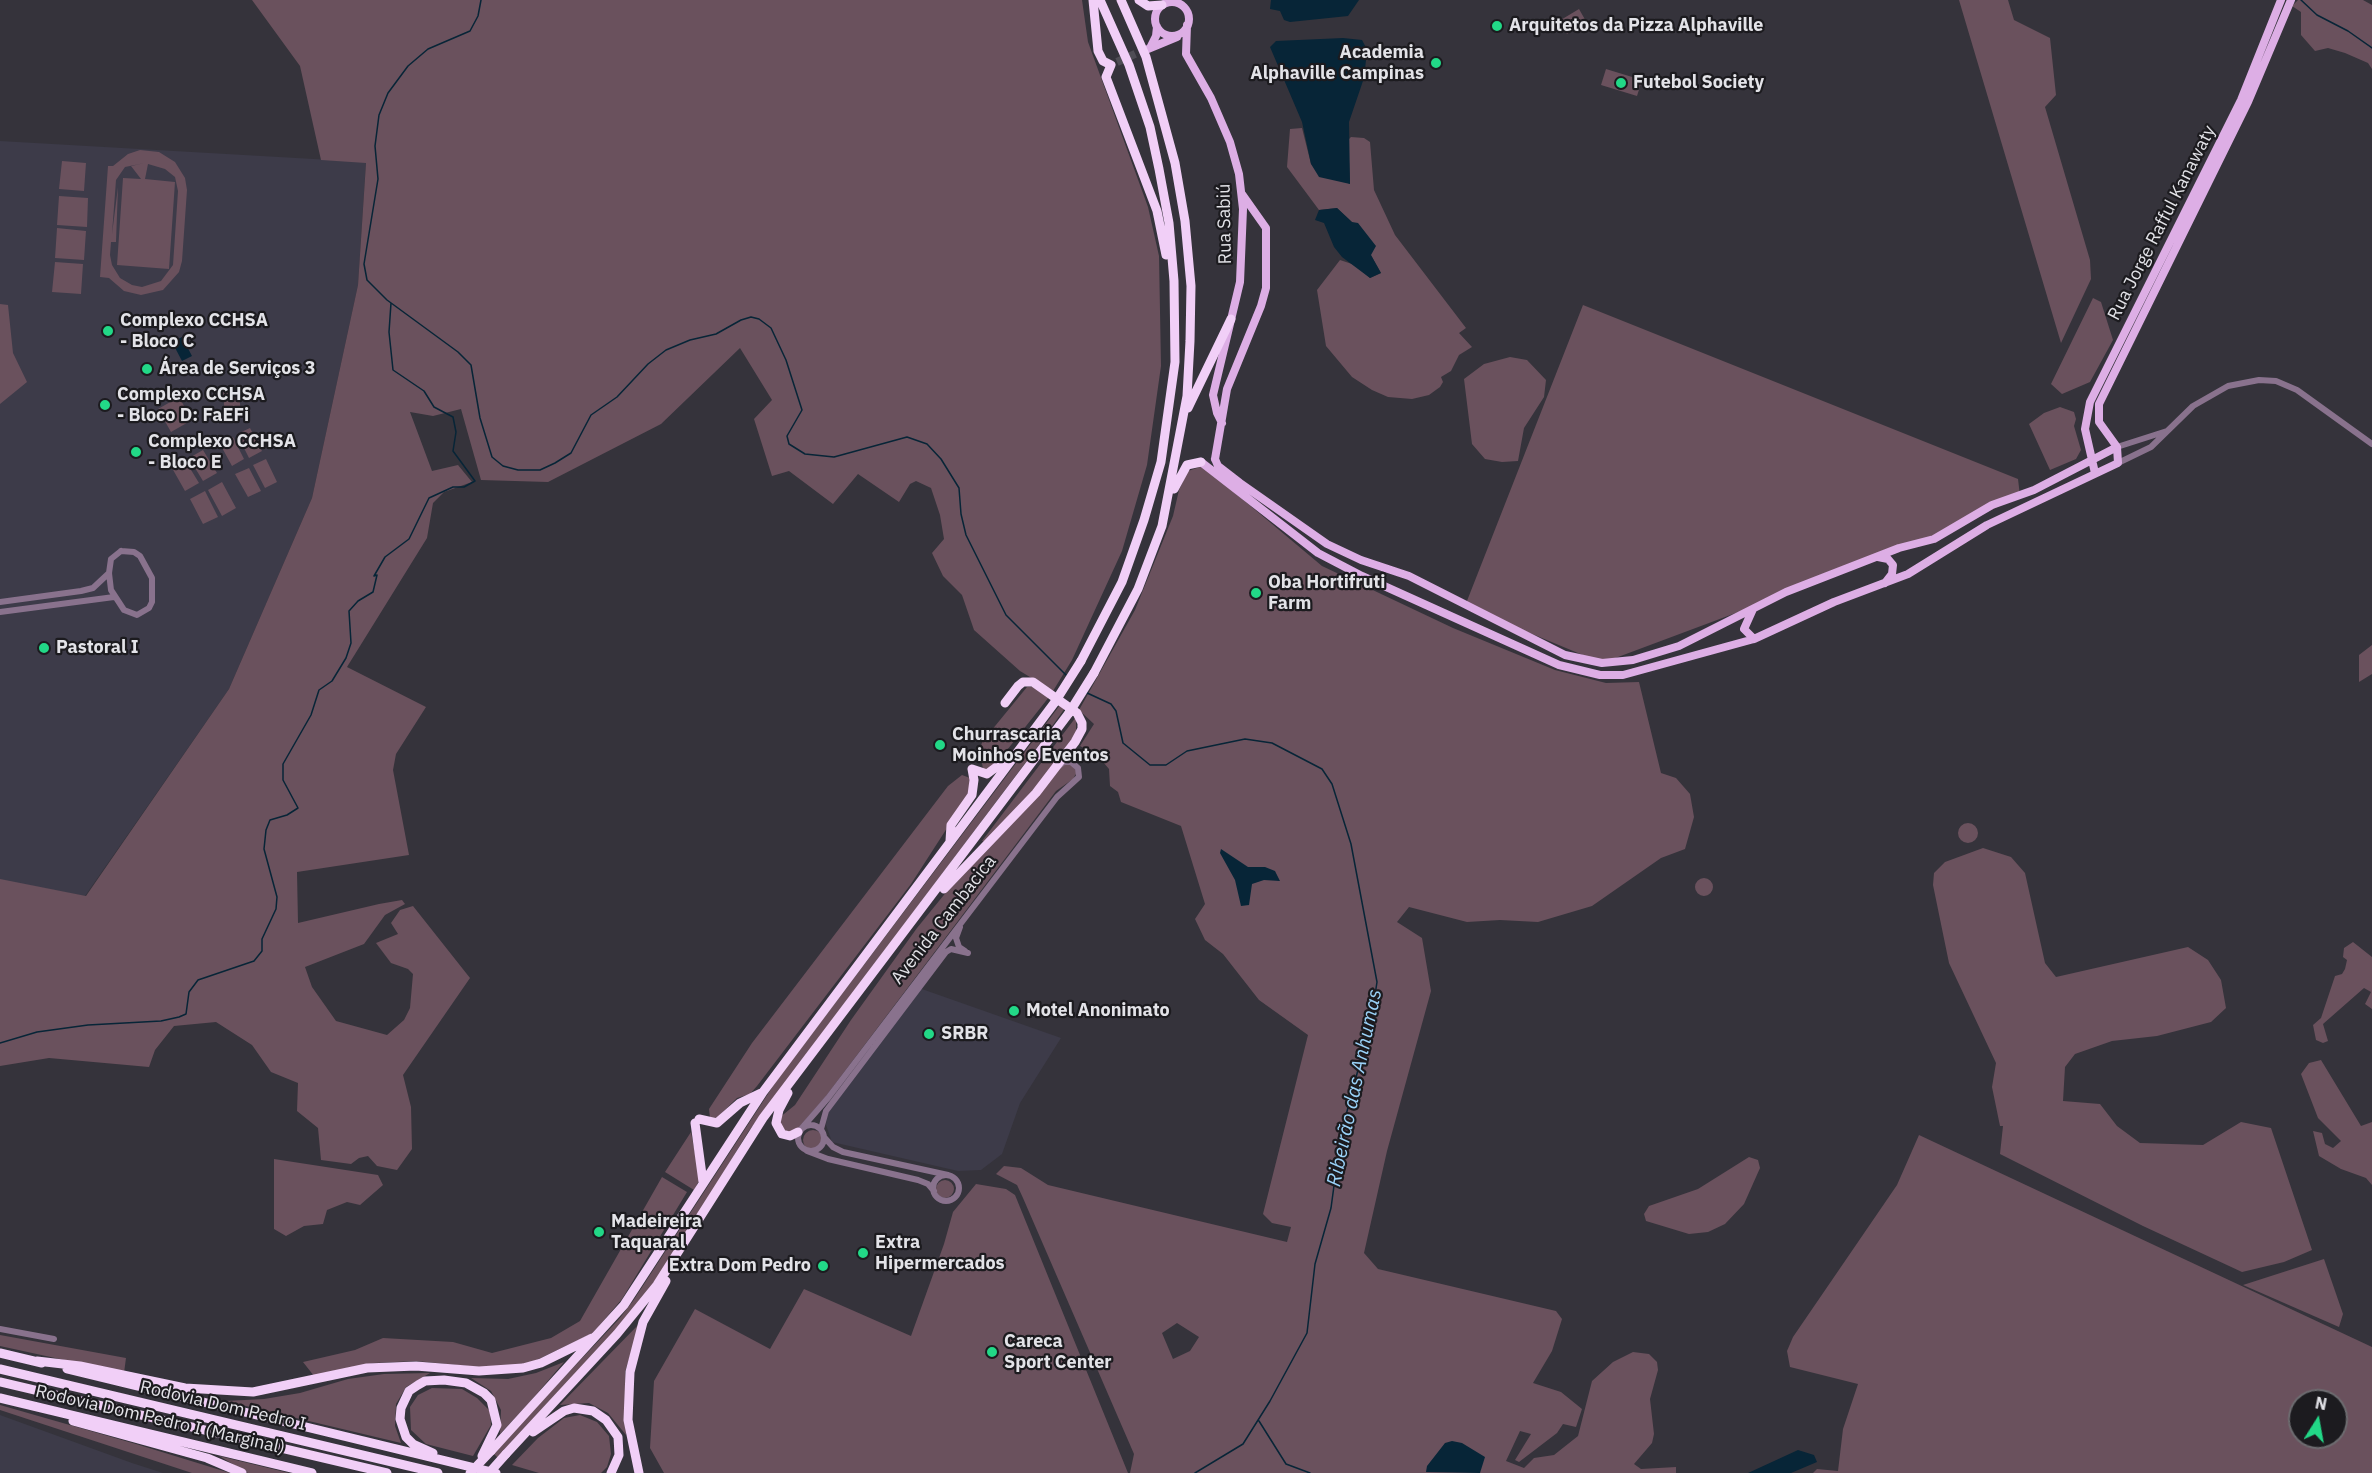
<!DOCTYPE html>
<html>
<head>
<meta charset="utf-8">
<style>
	body { margin:0 }
	#map { position:relative; width:2372px; height:1473px; overflow:hidden; background:#35333b; font-family:"IBM Plex Sans",sans-serif }
	canvas { display:block }
	.north { position:absolute; left:2288px; top:1389px; width:60px; height:60px; box-sizing:border-box; background:#1c1b1f; border:2px solid #6c6b6f; border-radius:50%; rotate:11deg; font-size:16px; font-weight:700; line-height:24px; text-align:center; color:#e3e3e8 }
	.north::after { content:''; display:block; margin:auto; width:21px; height:27px; background:#22d887; clip-path:polygon(50% 0,100% 100%,50% 72%,0 100%) }
</style>
</head>
<body>
<div id="map">
<canvas width="2372" height="1473"></canvas>
<div class="north">N</div>
</div>
<script>
const context = document.querySelector('canvas').getContext('2d');
context.lineJoin = 'round';
function fill(path, color) {
  context.fillStyle = color;
  context.fill(path, 'evenodd');
}
function poly(rows) {
  const path = new Path2D();
  for (const r of rows) {
    if (r.length === 3) {
      path.moveTo(r[0] + r[2], r[1]);
      path.arc(r[0], r[1], r[2], 0, 2 * Math.PI);
      continue;
    }
    path.moveTo(r[0], r[1]);
    for (let i = 2; i < r.length; i += 2) path.lineTo(r[i], r[i + 1]);
  }
  return path;
}
function strokePath(path, color, width, dash) {
  context.strokeStyle = color;
  context.lineWidth = width;
  context.lineCap = dash ? 'butt' : 'round';
  context.setLineDash(dash || []);
  context.stroke(path);
}
function drawText(font, color, halo, rows, align = 'center') {
  context.font = font + ' "IBM Plex Sans",sans-serif';
  context.lineWidth = 4.5;
  context.setLineDash([]);
  context.textBaseline = 'middle';
  context.strokeStyle = halo;
  context.fillStyle = color;
  for (const [text, x, y, turn = 0] of rows) {
    context.save();
    context.translate(x, y);
    context.rotate((+turn || 0) * Math.PI / 180);
    context.textAlign = isNaN(turn) ? turn : align;
    if (halo) context.strokeText(text, 0, 0);
    context.fillText(text, 0, 0);
    context.restore();
  }
}
fill(poly([
	[0,141,366,162,358,285,312,498,229,689,85,896,0,880],
	[919,988,1061,1038,1020,1103,1002,1154,981,1170,958,1171,832,1142,826,1125,828,1111],
	[0,1415,132,1463,163,1473,0,1473]
]), '#3d3b49');
fill(poly([
	[252,0,1082,0,1088,42,1148,207,1159,256,1161,366,1147,465,1122,551,1072,660,1053,691,1020,671,974,630,962,595,943,576,932,553,944,539,940,515,931,488,916,481,910,484,899,502,858,474,833,504,789,471,772,476,754,419,772,400,740,348,661,424,548,482,481,480,461,409,433,416,410,412,432,471,458,465,472,482,444,492,433,503,427,538,347,667,426,707,396,754,393,770,409,855,297,872,298,923,379,904,402,900,405,904,385,915,364,944,305,967,312,987,336,1021,387,1035,404,1020,410,1008,413,974,408,969,391,963,376,943,398,934,391,923,400,910,413,906,470,978,403,1075,411,1107,412,1149,397,1170,377,1166,368,1156,359,1158,351,1164,321,1160,318,1128,297,1111,298,1083,271,1072,252,1045,216,1022,174,1026,155,1050,149,1067,49,1058,0,1066,0,879,86,896,229,689,312,498,358,285,366,163,321,160,300,66],
	[1959,0,2008,0,2014,20,2050,38,2056,95,2045,107,2090,260,2091,279,2061,343],
	[2298,0,2363,0,2372,5,2372,69,2368,63,2345,53,2328,48,2315,51,2301,35,2301,12,2292,6],
	[1579,9,1587,23,1567,34,1559,21],
	[1606,69,1642,80,1637,96,1601,85],
	[1302,128,1311,164,1350,184,1348,140,1351,137,1364,138,1370,142,1374,190,1395,235,1466,328,1459,333,1472,347,1459,355,1451,371,1441,377,1443,382,1440,387,1429,395,1412,399,1388,397,1372,390,1352,377,1326,346,1317,290,1340,260,1355,265,1370,278,1381,273,1352,222,1337,208,1319,210,1287,167,1290,129],
	[140,150,159,152,175,162,185,178,187,190,182,261,179,272,163,290,141,295,124,291,109,278,100,277,108,166,113,166,128,154],
	[145,163,131,166,141,179,123,178,117,265,169,269,175,182,145,179,148,164,165,169,175,177,178,191,173,265,161,281,142,287,132,285,120,278,112,265,110,255,111,242,116,242,118,187,112,234,116,180,125,167],
	[62,161,86,163,84,191,59,189],
	[59,196,88,198,87,227,57,225],
	[57,228,86,231,84,260,55,258],
	[55,262,83,264,81,294,52,292],
	[2093,298,2101,302,2113,340,2090,382,2062,394,2051,384],
	[0,304,8,305,13,353,27,382,0,404],
	[1583,305,2018,479,2020,496,1923,543,1602,663,1465,606],
	[1510,357,1527,360,1546,380,1544,397,1524,428,1518,461,1502,462,1485,459,1472,444,1464,379,1484,364],
	[239,391,241,416,225,417,223,392],
	[179,397,192,420,171,432,158,409],
	[2060,407,2074,412,2076,419,2074,426,2081,450,2076,459,2050,470,2029,424,2044,413],
	[250,428,262,451,249,458,237,434],
	[233,437,244,459,232,466,220,444],
	[203,450,217,473,203,481,189,458],
	[266,459,277,482,265,488,253,465],
	[185,460,199,483,185,491,172,468],
	[1203,466,1322,566,1453,628,1555,670,1606,683,1639,682,1661,773,1676,778,1690,794,1694,817,1685,849,1661,858,1592,906,1538,922,1500,920,1467,922,1409,907,1397,922,1422,938,1431,991,1387,1151,1364,1253,1378,1269,1556,1311,1562,1319,1552,1351,1533,1383,1561,1392,1582,1409,1576,1427,1563,1424,1557,1433,1519,1462,1515,1460,1531,1434,1520,1431,1506,1461,1524,1468,1534,1458,1554,1455,1578,1436,1592,1381,1613,1362,1633,1352,1649,1354,1657,1362,1658,1370,1650,1399,1654,1434,1652,1443,1634,1464,1641,1469,1676,1467,1676,1473,1130,1473,1134,1454,1023,1198,1017,1185,996,1174,1004,1166,1021,1168,1048,1185,1287,1242,1291,1227,1272,1223,1263,1214,1308,1035,1259,1000,1223,954,1205,940,1195,919,1205,904,1181,826,1121,802,1118,792,1110,786,1109,769,1098,756,1080,746,1094,724,1079,710,1135,610,1173,516,1179,490,1188,471],
	[1177,1323,1199,1337,1190,1351,1173,1359,1162,1333],
	[249,468,261,491,248,497,235,474],
	[222,482,236,508,222,516,208,490],
	[205,491,218,517,203,524,190,499],
	[2372,645,2372,674,2359,682,2359,655],
	[1027,687,1035,687,1049,697,996,764,989,769,983,769,980,751,982,742],
	[1060,705,1065,708,1038,746,748,1132,675,1254,629,1316,498,1458,493,1453,619,1319,633,1301,777,1080],
	[1076,717,1076,734,1035,791,986,842,982,841],
	[1067,764,1074,766,1077,772,1073,779,1056,791,826,1096,793,1134,782,1131,779,1118,795,1105,851,1020,917,928,952,885,1060,767],
	[962,775,970,778,969,794,911,884,757,1086,750,1094,737,1098,717,1118,710,1118,709,1109,752,1043,948,786],
	[1968,833,10],
	[1983,848,2011,857,2025,873,2045,963,2056,977,2188,947,2208,960,2221,980,2226,1008,2211,1022,2157,1036,2112,1041,2075,1054,2065,1067,2063,1101,2100,1104,2117,1126,2140,1143,2203,1145,2241,1122,2271,1128,2312,1250,2284,1262,2242,1272,2143,1226,2000,1154,2003,1126,2000,1126,1992,1087,1996,1063,1949,963,1933,885,1934,873,1945,862],
	[1704,887,9],
	[2353,942,2372,957,2372,1009,2365,1004,2371,992,2364,988,2323,1024,2328,1041,2323,1043,2316,1040,2313,1025,2321,1018,2335,976,2342,974,2345,969,2347,960,2343,957,2344,948],
	[2321,1060,2361,1126,2372,1122,2372,1185,2366,1178,2341,1169,2319,1156,2313,1131,2322,1133,2325,1144,2333,1148,2341,1141,2318,1118,2301,1074,2309,1063],
	[813,1140,10],
	[691,1132,700,1179,694,1190,665,1172],
	[1919,1135,2372,1347,2372,1473,1813,1473,1817,1469,1838,1471,1843,1429,1858,1384,1790,1367,1787,1351,1793,1337,1897,1185],
	[2300,1401,2336,1401,2336,1437,2300,1437],
	[1749,1157,1758,1160,1760,1168,1744,1204,1725,1224,1708,1232,1689,1234,1646,1221,1644,1214,1649,1206,1698,1189],
	[274,1159,378,1175,383,1185,360,1205,347,1202,327,1210,323,1224,304,1226,286,1236,274,1229],
	[662,1177,687,1192,622,1299,593,1333,524,1366,488,1368,416,1361,374,1363,314,1376,303,1362,355,1350,383,1338,453,1342,492,1353,551,1338,580,1321],
	[945,1189,9],
	[976,1184,1006,1189,1015,1195,1128,1473,664,1473,650,1448,654,1381,695,1309,770,1349,804,1289,911,1336,944,1244,953,1212],
	[2324,1259,2343,1314,2339,1327,2243,1285],
	[640,1323,625,1372,626,1435,608,1413,589,1403,560,1405],
	[0,1335,126,1358,124,1373,0,1346],
	[564,1362,529,1403,500,1434,501,1410,491,1391,471,1378,508,1379,536,1373],
	[430,1373,406,1387,396,1404,395,1426,401,1443,225,1401,264,1399,300,1393,348,1379,384,1374],
	[432,1388,462,1389,477,1398,490,1411,491,1425,473,1456,426,1444,411,1430,410,1407,418,1395],
	[0,1405,136,1444,230,1473,192,1473,0,1410],
	[580,1415,597,1422,609,1436,611,1454,607,1467,601,1473,539,1473,512,1465,538,1438,564,1418],
	[219,1456,289,1473,248,1473]
]), '#6a515d');
fill(poly([
	[1271,0,1359,0,1348,16,1290,22,1284,20,1280,11,1270,9],
	[1343,38,1362,40,1370,55,1366,60,1364,78,1349,122,1350,184,1319,177,1311,164,1302,122,1270,47,1276,41],
	[1337,208,1352,222,1358,223,1376,246,1371,255,1381,273,1370,278,1342,257,1334,247,1324,223,1315,220,1319,210],
	[182,337,192,356,182,361,172,342],
	[1221,849,1248,867,1265,867,1275,871,1280,881,1264,880,1252,884,1249,905,1241,906,1235,880,1220,853],
	[1452,1441,1462,1443,1485,1457,1480,1473,1426,1472,1427,1466,1445,1443],
	[1798,1450,1814,1455,1817,1462,1791,1473,1748,1473]
]), '#072537');
strokePath(poly([
	[481,0,478,16,470,31,428,49,408,66,388,93,379,115,375,146,378,179,364,264,367,280,387,300,458,352,471,365,480,418,492,457,503,466,518,470,540,470,555,463,571,453,591,415,617,397,648,364,666,350,690,340,716,334,741,320,751,317,759,319,771,328,786,360,802,410,787,436,789,444,805,454,834,457,907,437,927,444,941,459,959,488,961,514,966,535,1006,615,1066,675],
	[2301,0,2317,15,2348,31,2372,48],
	[1085,692,1111,704,1116,711,1123,743,1150,765,1166,765,1187,751,1245,739,1272,743,1322,769,1332,784,1351,844,1377,982,1371,1021,1341,1134,1331,1208,1315,1264,1307,1333,1270,1401,1243,1444,1195,1473],
	[0,1043,37,1032,88,1025,161,1021,179,1017,186,1014,189,992,198,980,254,961,262,951,262,939,276,909,277,897,264,849,266,830,270,820,287,815,298,808,283,780,283,764,311,715,319,690,332,681,346,658,351,643,349,611,358,601,373,592,377,575,374,576,385,557,409,539,429,498,453,487,464,487,475,481,453,451,456,432,453,417,434,407,424,391,393,370,389,332,391,303],
	[1259,1421,1286,1464,1310,1473]
]), '#072537', 1.5);
strokePath(poly([
	[1117,62,1146,49]
]), '#4f4d55', 8, [8, 4]);
strokePath(poly([
	[2117,447,2167,431],
	[2118,463,2151,447,2193,406,2228,386,2259,380,2276,381,2297,390,2372,444],
	[121,551,134,552,140,556,152,578,152,602,149,608,137,615,124,610,111,590,109,573,111,559,121,551],
	[0,602,81,591,93,588,109,573],
	[0,612,114,597],
	[960,927,956,938,959,947,965,951],
	[811,1138,13],
	[801,1129,828,1098,1057,797,1079,777,1078,768,1071,762,1064,762,1059,766],
	[821,1129,826,1111,946,952,951,949,968,953],
	[824,1137,833,1147,843,1152,948,1175],
	[807,1151,828,1159,918,1180,928,1184,934,1191],
	[946,1188,13],
	[0,1329,54,1339]
]), '#89728d', 6);
strokePath(poly([
	[1172,19,17],
	[1187,25,1186,54,1211,98,1230,142,1239,174,1243,209,1240,282,1213,395,1217,413,1222,423],
	[1150,48,1156,36,1157,27],
	[1148,49,1177,37],
	[1215,459,1218,466,1240,483,1327,544,1361,560,1409,576,1565,655,1602,663,1633,660,1679,646,1786,592,1899,548,1934,539,1992,505,2034,490,2117,447],
	[1215,459,1227,389,1261,306,1266,288,1266,228,1242,194],
	[1201,462,1318,553,1362,576,1559,665,1600,675,1623,675,1754,639,1834,602,1908,574,1987,525,2118,463,2117,447,2099,422,2099,404,2248,102,2291,0],
	[2095,473,2085,429,2090,402,2241,100,2281,0],
	[1878,557,1888,559,1893,565,1892,574,1885,583],
	[1753,609,1744,629,1754,639]
]), '#ddaee5', 8);
strokePath(poly([
	[1093,0,1098,51,1103,61,1111,65,1106,77,1157,211,1166,255],
	[1139,0,1148,6,1162,5],
	[1188,408,1231,319],
	[1174,489,1187,465,1201,462],
	[1081,661,1122,582,1144,520,1161,462,1175,362,1174,281,1169,223,1159,169,1150,127,1129,65,1100,0],
	[1094,673,1138,589,1162,526,1187,396,1190,341,1191,286,1185,221,1175,163,1146,57,1121,0],
	[972,769,987,774,1003,762,1010,761],
	[950,841,951,825,972,795,974,780,972,769],
	[944,889,1036,793,1075,742,1082,729,1082,723,1077,713,1033,682,1023,682,1018,686,1005,703],
	[788,1093,779,1110,776,1123,782,1134,790,1136,798,1132],
	[699,1119,717,1123,740,1103,761,1093],
	[695,1123,703,1182],
	[0,1353,42,1363],
	[37,1361,80,1366,185,1388,253,1392,367,1368,416,1366,479,1371,523,1368,541,1363,592,1338],
	[0,1369,438,1473],
	[67,1369,496,1473],
	[0,1382,387,1473],
	[0,1398,312,1473],
	[73,1421,207,1458,242,1473],
	[533,1432,564,1411,574,1408,593,1411,606,1420,618,1437,619,1455,611,1473],
	[491,1451,624,1305,763,1092,1055,702],
	[433,1453,413,1444,406,1437,400,1419,401,1408,409,1391,418,1385,425,1381,444,1380,466,1383,484,1393,491,1400,497,1425,482,1456],
	[506,1454,617,1334,657,1285,763,1118,1069,713],
	[639,1473,628,1420,630,1372,643,1322,666,1281]
]), '#f1cff7', 9);
strokePath(poly([
	[1055,702,1081,661],
	[1069,713,1094,673],
	[470,1473,491,1451],
	[489,1473,506,1454]
]), '#f1cff7', 9);
for (const [x, y, r, color] of [
	[1497,26,6,"#22d887"],
	[1436,63,6,"#22d887"],
	[1621,83,6,"#22d887"],
	[108,331,6,"#22d887"],
	[147,369,6,"#22d887"],
	[105,405,6,"#22d887"],
	[136,452,6,"#22d887"],
	[1256,593,6,"#22d887"],
	[44,648,6,"#22d887"],
	[940,745,6,"#22d887"],
	[1014,1011,6,"#22d887"],
	[929,1034,6,"#22d887"],
	[599,1232,6,"#22d887"],
	[863,1253,6,"#22d887"],
	[823,1266,6,"#22d887"],
	[992,1352,6,"#22d887"]
]) {
  const dot = new Path2D();
  dot.arc(x, y, r, 0, 2 * Math.PI);
  context.fillStyle = color;
  context.fill(dot);
  strokePath(dot, '#1c1b1f', 2);
}
drawText('bold 18px', '#e3e3e8', '#1c1b1f', [
	["Arquitetos da Pizza Alphaville",1509,26],
	["Academia",1424,53,"right"],
	["Alphaville Campinas",1424,74,"right"],
	["Futebol Society",1633,83],
	["Complexo CCHSA",120,321],
	["- Bloco C",120,342],
	["Área de Serviços 3",159,369],
	["Complexo CCHSA",117,395],
	["- Bloco D: FaEFi",117,416],
	["Complexo CCHSA",148,442],
	["- Bloco E",148,463],
	["Oba Hortifruti",1268,583],
	["Farm",1268,604],
	["Pastoral I",56,648],
	["Churrascaria",952,735],
	["Moinhos e Eventos",952,756],
	["Motel Anonimato",1026,1011],
	["SRBR",941,1034],
	["Madeireira",611,1222],
	["Taquaral",611,1243],
	["Extra",875,1243],
	["Hipermercados",875,1264],
	["Extra Dom Pedro",811,1266,"right"],
	["Careca",1004,1342],
	["Sport Center",1004,1363]
], 'left');
drawText('18px', '#e3e3e8', '#1c1b1f', [
	["Rua Jorge Rafful Kanawaty",2162,223,-63],
	["Rua Sabiú",1225,224,-91],
	["Avenida Cambacica",944,920,-52],
	["Rodovia Dom Pedro I",223,1406,13],
	["Rodovia Dom Pedro I (Marginal)",160,1420,13]
]);
drawText('italic 20px', '#9ad2f8', '#1c1b1f', [
	["Ribeirão das Anhumas",1355,1088,-78]
]);
</script>
</body>
</html>
